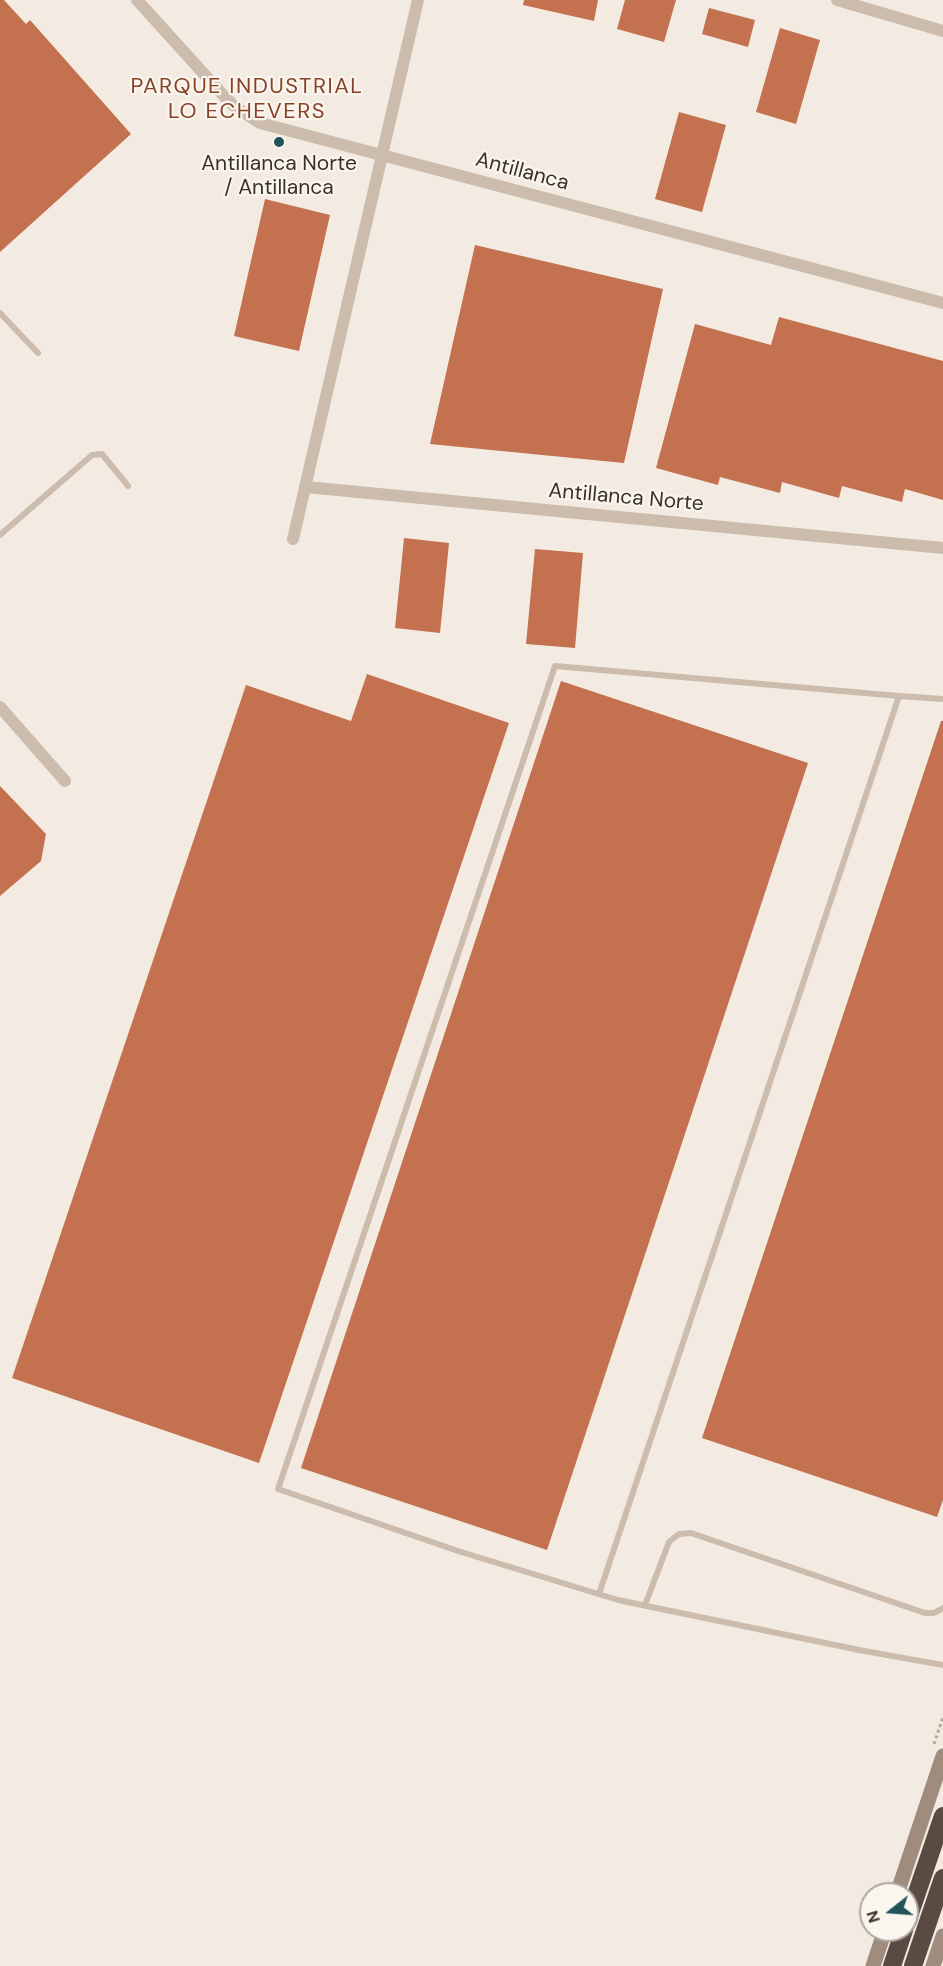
<!DOCTYPE html>
<html>
<head>
<meta charset="utf-8">
<style>
	body { margin:0 }
	#map { position:relative; width:943px; height:1966px; overflow:hidden; background:#f3ebe1; font-family:"DM Sans",sans-serif }
	canvas { display:block }
	.north { position:absolute; left:859px; top:1882px; width:60px; height:60px; box-sizing:border-box; background:#faf5ee; border:2px solid #ada6a0; border-radius:50%; rotate:253deg; font-size:16px; font-weight:700; line-height:24px; text-align:center; color:#3a302b }
	.north::after { content:''; display:block; margin:auto; width:21px; height:27px; background:#21545b; clip-path:polygon(50% 0,100% 100%,50% 72%,0 100%) }
</style>
</head>
<body>
<div id="map">
<canvas width="943" height="1966"></canvas>
<div class="north">N</div>
</div>
<script>
const context = document.querySelector('canvas').getContext('2d');
context.lineJoin = 'round';
function fill(path, color) {
  context.fillStyle = color;
  context.fill(path, 'evenodd');
}
function poly(rows) {
  const path = new Path2D();
  for (const r of rows) {
    path.moveTo(r[0], r[1]);
    for (let i = 2; i < r.length; i += 2) path.lineTo(r[i], r[i + 1]);
  }
  return path;
}
function strokePath(path, color, width, dash) {
  context.strokeStyle = color;
  context.lineWidth = width;
  context.lineCap = dash ? 'butt' : 'round';
  context.setLineDash(dash || []);
  context.stroke(path);
}
function drawText(font, color, halo, rows, align = 'center') {
  context.font = font + ' "DM Sans",sans-serif';
  context.lineWidth = 4.5;
  context.setLineDash([]);
  context.textBaseline = 'middle';
  context.strokeStyle = halo;
  context.fillStyle = color;
  for (const [text, x, y, turn = 0] of rows) {
    context.save();
    context.translate(x, y);
    context.rotate((+turn || 0) * Math.PI / 180);
    context.textAlign = isNaN(turn) ? turn : align;
    if (halo) context.strokeText(text, 0, 0);
    context.fillText(text, 0, 0);
    context.restore();
  }
}
fill(poly([
	[0,0,4,0,26,24,30,20,131,134,0,252],
	[524,0,598,0,594,21,523,5],
	[625,0,676,0,664,42,617,29],
	[709,8,755,20,748,47,702,34],
	[780,28,820,40,796,124,756,112],
	[679,112,726,125,702,212,655,199],
	[265,199,330,215,299,351,234,336],
	[475,245,663,289,624,463,430,444],
	[779,317,943,361,943,500,905,489,902,502,842,486,839,498,782,482,780,493,720,477,718,485,656,468,695,324,771,345],
	[404,538,449,543,440,633,395,628],
	[535,549,583,553,575,648,526,644],
	[367,674,509,723,259,1463,12,1378,246,685,351,721],
	[561,681,808,763,547,1550,301,1468],
	[941,721,943,721,943,1500,937,1517,702,1438],
	[0,786,46,834,41,861,0,896]
]), '#c3714f');
strokePath(poly([
	[934,1744,943,1717]
]), '#b7a697', 3, [3, 3]);
strokePath(poly([
	[0,313,38,353],
	[0,535,92,455,102,454,128,486],
	[899,696,555,666,278,1489,458,1551,618,1600,859,1650,943,1665],
	[599,1594,899,696,943,699],
	[645,1605,669,1542,679,1534,691,1533,925,1613,934,1613,943,1608]
]), '#cbbcad', 6);
strokePath(poly([
	[137,0,224,96,235,107,260,123,943,303],
	[837,0,943,31],
	[306,487,943,548],
	[293,539,418,0],
	[0,707,65,781]
]), '#cbbcad', 12);
strokePath(poly([
	[897,1894,943,1756],
	[873,1966,885,1930],
	[933,1966,943,1936]
]), '#9f8c7e', 15);
strokePath(poly([
	[907,1922,943,1816],
	[892,1966,904,1930],
	[913,1966,943,1878]
]), '#5a4b42', 18);
for (const [x, y, r, color] of [
	[279,142,6,"#21545b"]
]) {
  const dot = new Path2D();
  dot.arc(x, y, r, 0, 2 * Math.PI);
  context.fillStyle = color;
  context.fill(dot);
  strokePath(dot, '#faf5ee', 2);
}
drawText('21px', '#3a302b', '#faf5ee', [
	["Antillanca Norte",279,164],
	["/ Antillanca",279,188]
]);
drawText('21px', '#3a302b', '#faf5ee', [
	["Antillanca",522,172,15],
	["Antillanca Norte",626,498,5]
]);
context.letterSpacing = '1.5px';
drawText('22px', '#874226', '#faf5ee', [
	["PARQUE INDUSTRIAL",247,87],
	["LO ECHEVERS",247,112]
]);
context.letterSpacing = '0px';
</script>
</body>
</html>
